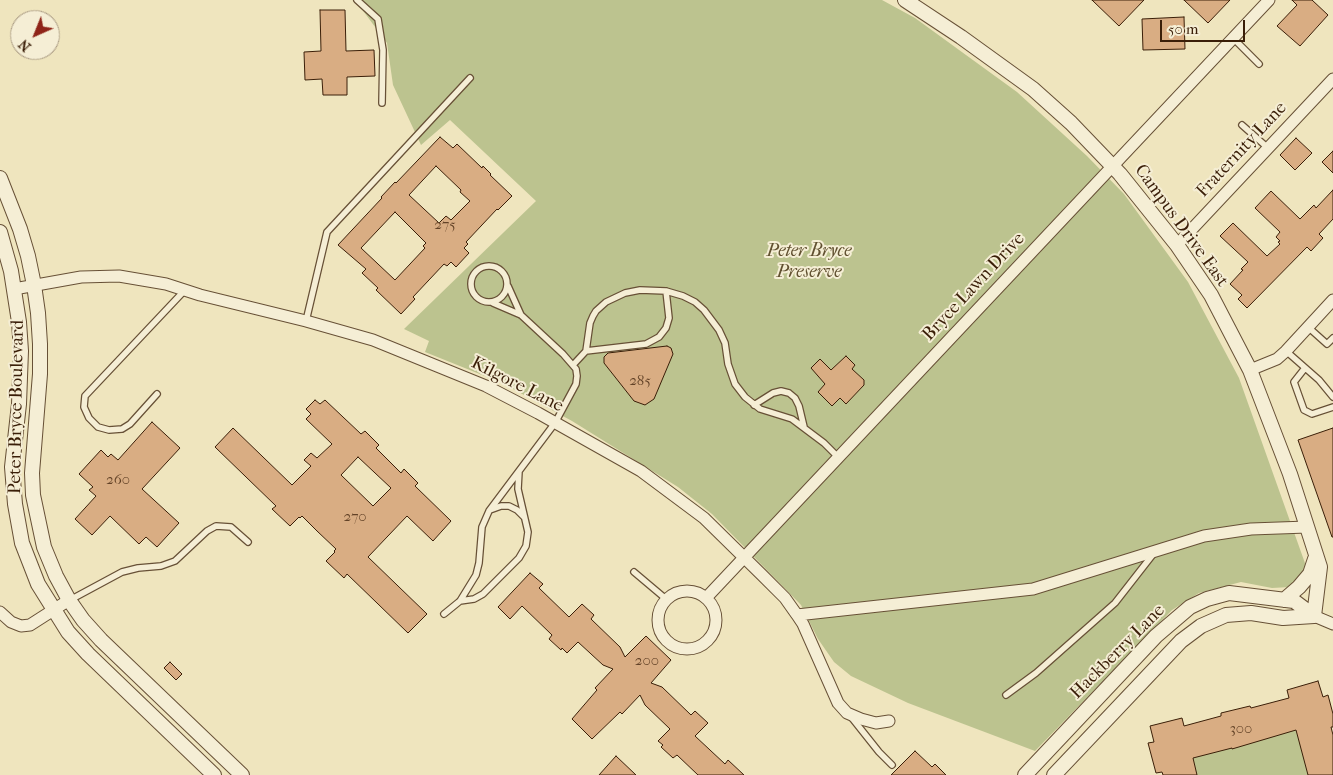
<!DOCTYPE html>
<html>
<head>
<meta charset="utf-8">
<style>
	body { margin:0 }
	#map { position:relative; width:1333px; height:775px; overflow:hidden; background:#efe5be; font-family:"IM FELL French Canon",serif }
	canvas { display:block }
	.north { position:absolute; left:10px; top:10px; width:50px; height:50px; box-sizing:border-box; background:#f5eed5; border:1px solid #aa9b83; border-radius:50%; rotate:224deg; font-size:14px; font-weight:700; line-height:20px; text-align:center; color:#3a1e08 }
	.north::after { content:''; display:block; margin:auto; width:18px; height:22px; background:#8f2418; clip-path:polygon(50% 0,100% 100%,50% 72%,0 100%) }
	.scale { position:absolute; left:1160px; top:20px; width:85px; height:22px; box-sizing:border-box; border:2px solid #3a1e08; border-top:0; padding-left:6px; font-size:15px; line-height:18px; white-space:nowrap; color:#3a1e08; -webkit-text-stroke:4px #f5eed5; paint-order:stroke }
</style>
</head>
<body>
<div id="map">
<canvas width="1333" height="775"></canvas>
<div class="north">N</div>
<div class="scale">50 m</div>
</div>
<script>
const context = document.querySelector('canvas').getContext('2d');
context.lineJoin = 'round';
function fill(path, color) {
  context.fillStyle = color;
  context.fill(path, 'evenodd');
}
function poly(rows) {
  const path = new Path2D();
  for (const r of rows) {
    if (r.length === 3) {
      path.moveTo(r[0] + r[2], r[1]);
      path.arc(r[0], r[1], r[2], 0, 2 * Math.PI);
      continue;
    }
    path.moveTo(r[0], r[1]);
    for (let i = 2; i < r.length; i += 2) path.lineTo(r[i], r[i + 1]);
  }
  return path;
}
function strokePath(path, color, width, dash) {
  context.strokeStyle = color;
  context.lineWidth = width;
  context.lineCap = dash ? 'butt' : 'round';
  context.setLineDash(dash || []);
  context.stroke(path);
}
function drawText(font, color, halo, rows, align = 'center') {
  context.font = font + ' "IM FELL French Canon",serif';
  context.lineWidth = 4;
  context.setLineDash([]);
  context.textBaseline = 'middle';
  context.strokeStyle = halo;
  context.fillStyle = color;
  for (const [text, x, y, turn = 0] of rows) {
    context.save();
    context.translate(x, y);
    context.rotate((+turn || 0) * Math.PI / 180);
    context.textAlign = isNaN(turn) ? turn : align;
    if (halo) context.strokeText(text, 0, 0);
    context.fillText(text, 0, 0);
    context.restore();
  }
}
fill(poly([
	[355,0,882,0,915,18,1017,92,1087,156,1124,194,1188,282,1239,378,1306,566,1301,580,1290,587,1272,588,1241,582,1199,593,1172,610,1035,751,908,703,851,676,834,662,818,639,801,605,712,514,678,487,572,421,502,383,425,352,429,341,404,329,536,201,450,120,421,145,393,85,387,43],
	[1308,716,1324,775,1171,775,1165,753]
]), '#bcc38f');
const building = poly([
	[1092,0,1144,0,1119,26,1092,0],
	[1184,0,1230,0,1208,23,1184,0],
	[1292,0,1312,0,1328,15,1300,46,1277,26,1297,5,1292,0],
	[320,10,345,10,346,51,374,50,375,76,347,77,347,95,323,95,322,79,305,80,304,52,321,51,320,10],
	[1184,17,1185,49,1143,50,1142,19,1184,17],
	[440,137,453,148,457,144,482,168,483,166,491,174,490,175,512,196,498,210,497,209,466,242,468,244,464,248,469,253,456,267,451,262,447,266,444,264,413,297,415,299,401,314,376,290,378,288,362,273,366,269,338,245,382,198,381,197,395,182,396,183,440,137],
	[436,166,461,190,460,192,470,201,451,220,446,216,439,223,409,195,436,166],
	[395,212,426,243,423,246,425,248,395,280,361,248,395,212],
	[1296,138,1312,153,1295,170,1280,155,1296,138],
	[1333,151,1333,173,1322,162,1333,151],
	[1333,190,1333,219,1319,234,1323,238,1311,251,1307,247,1247,308,1238,299,1242,295,1230,284,1243,270,1241,269,1248,262,1220,236,1233,223,1267,256,1280,244,1278,242,1280,241,1276,237,1280,232,1255,208,1271,191,1300,219,1314,205,1316,208,1333,190],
	[667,346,671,348,673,354,654,399,645,405,634,401,604,363,604,357,608,353,667,346],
	[846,356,855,365,852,369,864,380,864,385,846,404,840,398,832,406,818,392,825,384,811,368,820,359,831,370,846,356],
	[315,400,320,404,325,400,361,434,365,431,379,445,376,448,401,473,404,469,418,483,415,486,451,521,433,541,407,516,368,557,427,614,408,633,347,574,344,578,326,561,335,552,334,551,336,549,317,531,302,516,300,518,299,517,290,526,272,509,276,506,215,447,233,428,292,485,311,466,304,460,311,453,317,458,332,444,306,419,311,414,306,409,315,400],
	[358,457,391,488,373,506,341,475,358,457],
	[152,422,180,448,142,489,179,523,157,547,146,537,139,544,110,516,92,535,75,519,96,496,89,490,93,487,79,474,101,450,108,457,111,454,118,460,152,422],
	[1333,428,1333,537,1332,537,1298,440,1333,428],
	[530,573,543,584,539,588,569,617,582,604,594,615,591,619,620,647,625,657,646,636,671,660,651,683,662,687,691,715,695,711,708,723,695,736,725,764,728,760,744,775,698,775,677,755,673,758,661,747,663,745,658,741,670,729,645,705,640,695,622,714,620,712,592,739,572,719,597,690,595,688,613,669,603,665,578,642,567,653,562,648,561,650,549,639,552,635,522,606,510,619,498,607,530,573],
	[170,662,182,674,176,680,164,668,170,662],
	[1318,681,1323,697,1328,695,1333,714,1333,727,1331,727,1333,735,1333,775,1308,775,1296,730,1232,749,1232,748,1193,758,1197,775,1163,775,1162,772,1156,773,1148,743,1154,742,1150,726,1182,718,1184,726,1221,716,1221,713,1250,706,1251,708,1289,698,1287,690,1318,681],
	[915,751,932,767,935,764,946,775,891,775,915,751],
	[616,756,636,775,599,775,616,756]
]);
fill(building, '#d9ad83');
strokePath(building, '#3a1e08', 1);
const service = poly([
	[357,0,378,19,383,50,382,103],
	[1233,38,1259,64],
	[1242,125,1268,148],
	[489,284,18],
	[508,286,521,315],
	[306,321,327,232,470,78],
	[1308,327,1327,344,1333,338],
	[586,351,646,344,659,337,666,328,669,318,666,291],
	[1286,351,1319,380,1333,397],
	[573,365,586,351,590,323,593,316,596,311,606,302,625,293,640,290,666,291,683,296,695,302,704,310,719,330,725,343,728,364,735,384,745,397,760,409,792,419,824,443,838,457],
	[1305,368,1294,382,1304,410,1312,414,1333,407],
	[157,394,130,424,122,429,109,430,98,427,89,418,84,407,85,396,185,290],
	[754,405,773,393,781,391,789,393,795,398,799,406,804,427],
	[490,510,501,506,509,506,517,510,524,517],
	[634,572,666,599],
	[70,600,122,572,138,568,161,566,175,561,207,531,216,526,231,527,248,542],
	[460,601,474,599,483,594,519,558,526,546,528,532,518,489,519,471],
	[444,614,460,601,476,575,479,563,482,527,489,511,555,423,576,384,577,376,576,369,563,354,521,315,493,303],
	[1006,695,1036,673,1115,603,1154,553],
	[852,718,879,752,892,765]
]);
const minor = poly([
	[1177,245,1333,79],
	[14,289,81,277,119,276,166,284,200,295,306,321,373,340,486,386,538,413,641,471,704,518,762,575,785,598,797,615,803,624,838,703,847,713,861,719,876,723,889,721],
	[1250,370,1277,359,1286,351,1333,300],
	[687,620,29],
	[706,598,1269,0],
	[0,612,11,622,21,626,30,625,69,600],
	[797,615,1033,589,1204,536,1251,529,1307,527],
	[1314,616,1333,624]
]);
const tertiary = poly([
	[905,0,961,37,1033,89,1071,123,1120,174,1177,245,1211,295,1250,370,1290,474,1320,567,1314,616],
	[0,178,20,229,28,256,34,285,38,313,40,344,40,374,32,473,33,495,44,547,56,576,69,600,83,620,101,640,242,775],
	[0,232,11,271,19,322,21,351,19,404,12,467,15,504,22,543,38,584,68,632,88,654,214,775],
	[1284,600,1299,587,1310,574,1315,559],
	[1025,775,1156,636,1190,607,1207,599,1229,593,1294,601,1314,616],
	[1054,775,1181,641,1201,626,1226,615,1251,613,1283,618,1314,616]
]);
strokePath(service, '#675036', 8);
strokePath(minor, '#675036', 13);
strokePath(tertiary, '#675036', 16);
strokePath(service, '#f5eed5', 5.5);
strokePath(minor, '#f5eed5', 11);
strokePath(tertiary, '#f5eed5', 14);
drawText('15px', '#624227', null, [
	["275",445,225],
	["285",640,381],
	["260",118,480],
	["270",355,517],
	["200",647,661],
	["300",1241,729]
]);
drawText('18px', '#3a1e08', '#f5eed5', [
	["Fraternity Lane",1242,150,-47],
	["Campus Drive East",1181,226,54],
	["Bryce Lawn Drive",974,287,-47],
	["Kilgore Lane",517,385,27],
	["Peter Bryce Boulevard",17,407,-89],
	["Hackberry Lane",1118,652,-45]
]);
drawText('italic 18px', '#615030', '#f5eed5', [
	["Peter Bryce",809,252],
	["Preserve",809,273]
]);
</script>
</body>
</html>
